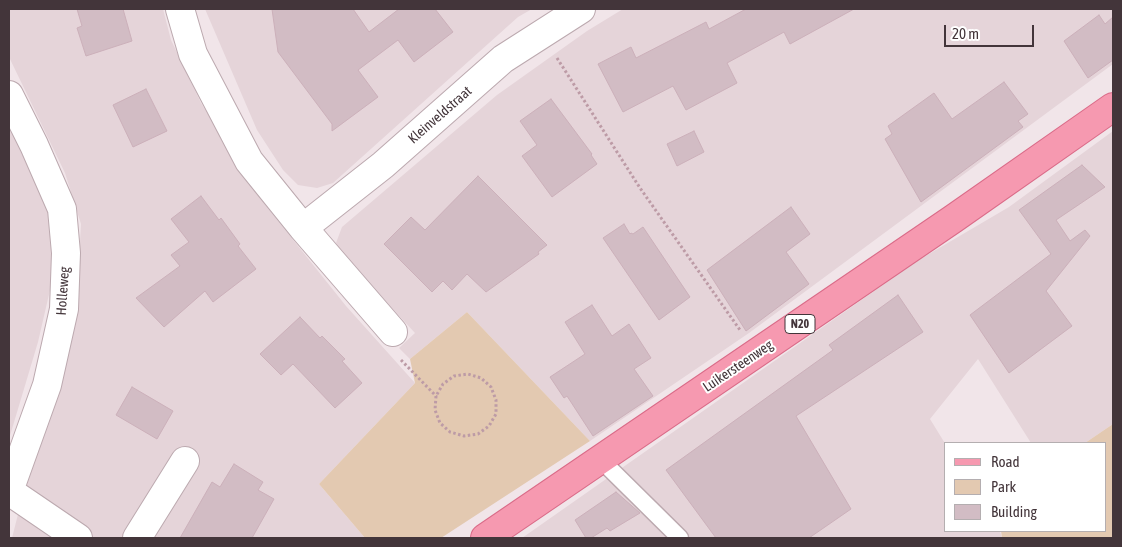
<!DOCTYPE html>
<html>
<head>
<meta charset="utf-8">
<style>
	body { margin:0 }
	#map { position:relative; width:1122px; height:547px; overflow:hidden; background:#f1e5e9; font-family:"Asap Condensed",sans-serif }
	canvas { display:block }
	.frame { position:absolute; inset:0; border:10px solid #43353a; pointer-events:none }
	.legend { position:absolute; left:944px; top:442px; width:162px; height:90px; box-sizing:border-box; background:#fff; border:1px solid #b4aeb0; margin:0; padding:6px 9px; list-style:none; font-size:15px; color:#43353a }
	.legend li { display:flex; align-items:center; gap:10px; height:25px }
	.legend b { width:25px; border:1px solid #b4aeb0 }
	.scale { position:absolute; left:944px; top:25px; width:90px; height:22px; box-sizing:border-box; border:2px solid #43353a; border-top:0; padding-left:6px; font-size:15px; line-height:18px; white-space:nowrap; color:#43353a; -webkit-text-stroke:4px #fff; paint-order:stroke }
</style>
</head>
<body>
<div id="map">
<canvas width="1122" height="547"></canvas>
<div class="frame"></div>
<ul class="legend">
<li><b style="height:6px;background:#f699b0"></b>Road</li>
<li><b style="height:14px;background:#e3c9b1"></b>Park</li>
<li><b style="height:14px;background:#d2bcc4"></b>Building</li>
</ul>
<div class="scale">20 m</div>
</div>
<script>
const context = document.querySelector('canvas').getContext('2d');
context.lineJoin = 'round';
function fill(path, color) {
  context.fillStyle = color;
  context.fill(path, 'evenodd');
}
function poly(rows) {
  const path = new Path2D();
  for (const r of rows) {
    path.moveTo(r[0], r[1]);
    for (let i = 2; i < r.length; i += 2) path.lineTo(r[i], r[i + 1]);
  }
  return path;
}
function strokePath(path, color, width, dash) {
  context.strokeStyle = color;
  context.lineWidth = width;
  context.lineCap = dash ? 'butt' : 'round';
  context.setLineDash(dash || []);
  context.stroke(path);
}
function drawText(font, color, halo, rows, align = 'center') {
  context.font = font + ' "Asap Condensed",sans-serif';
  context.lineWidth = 4;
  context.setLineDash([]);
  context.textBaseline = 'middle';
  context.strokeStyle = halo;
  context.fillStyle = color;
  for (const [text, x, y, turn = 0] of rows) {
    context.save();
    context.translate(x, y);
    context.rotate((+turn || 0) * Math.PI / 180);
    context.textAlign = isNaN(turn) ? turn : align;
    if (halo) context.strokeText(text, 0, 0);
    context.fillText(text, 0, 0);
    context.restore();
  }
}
fill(poly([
	[9,9,163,9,171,40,201,103,266,206,346,306,415,383,319,484,365,538,12,538,78,277,81,224,65,173,9,57],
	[205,9,532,9,518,17,333,183,317,188,298,185,283,170,257,130],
	[623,9,1113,9,1113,64,749,333,590,441,467,312,410,359,399,348,415,333,341,253,336,243,342,227,497,95,587,31],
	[9,121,26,155,49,215,53,277,38,342,9,439],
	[1113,131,1113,424,1085,443,1031,443,978,359,930,419,946,445,946,531,1000,531,1002,538,522,538,917,261,1009,207]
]), '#e5d4d9');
fill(poly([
	[467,312,590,441,441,538,365,538,319,484,415,383,410,359],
	[1113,424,1113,538,1002,538,1001,531,1106,531,1106,443,1085,443]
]), '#e3c9b1');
const building = poly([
	[77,9,123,9,132,41,86,56,77,28,82,26,77,9],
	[272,9,353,9,369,32,399,9,435,9,453,32,414,62,398,40,358,70,378,97,332,131,332,124,278,52,272,9],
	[746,9,854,9,790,44,784,32,727,63,737,83,686,110,673,86,623,112,598,64,631,47,636,58,706,22,709,29,746,9],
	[1099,15,1105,24,1113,17,1113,60,1088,78,1064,41,1099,15],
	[1004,82,1028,114,1018,121,1023,127,921,202,885,139,892,134,888,126,934,93,952,119,1004,82],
	[146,89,167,131,133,147,113,105,146,89],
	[551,99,592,154,591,155,597,164,552,197,522,156,537,145,520,121,551,99],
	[694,131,704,152,677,166,667,144,694,131],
	[1082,165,1105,187,1056,220,1070,241,1085,230,1090,236,1046,291,1072,326,1009,373,970,315,1051,254,1019,210,1082,165],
	[478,176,547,245,538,252,539,254,486,292,467,274,452,290,443,281,432,292,384,244,411,217,425,230,478,176],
	[201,196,219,220,221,218,240,244,238,246,256,269,213,302,205,291,164,327,136,298,180,266,171,255,189,242,171,219,201,196],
	[791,207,810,234,786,252,809,284,746,331,707,270,791,207],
	[624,224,630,234,631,233,633,234,643,227,690,297,659,320,603,238,624,224],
	[898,295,923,332,796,416,851,509,809,538,716,538,666,470,833,350,829,345,898,295],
	[592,305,612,336,629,324,651,358,634,369,653,396,593,436,567,396,564,398,550,377,585,354,565,322,592,305],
	[300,317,320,338,322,336,345,359,342,361,362,383,335,408,293,364,281,375,260,354,300,317],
	[132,387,173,411,157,439,116,415,132,387],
	[234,464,263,482,258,490,274,499,252,538,180,538,212,482,220,487,234,464],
	[616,492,640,513,610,531,607,528,591,538,586,538,575,520,616,492]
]);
fill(building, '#d2bcc4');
strokePath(building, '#ccb0ba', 1);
const service = poly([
	[600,459,680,538]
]);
const minor = poly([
	[180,9,193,54,249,161,303,228,393,332],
	[9,95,34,145,62,209,66,253,64,309,47,385,9,491],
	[303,228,383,165,503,59,581,9],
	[9,491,78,538],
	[137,538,185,461]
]);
const primary = poly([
	[485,538,953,219,1113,107]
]);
strokePath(service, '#bca9af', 19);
strokePath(minor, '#bca9af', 30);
strokePath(primary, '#da6b88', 30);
strokePath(poly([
	[557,58,640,188,740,330],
	[401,360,436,396,435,410,440,423,450,432,464,436,478,434,489,426,496,414,496,400,491,387,481,378,468,374,454,376,443,384,436,396]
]), '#bd9ba6', 3, [2.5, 2.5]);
strokePath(service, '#fff', 16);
strokePath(minor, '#fff', 28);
strokePath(primary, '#f699b0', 28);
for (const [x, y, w] of [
	[800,324,30]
]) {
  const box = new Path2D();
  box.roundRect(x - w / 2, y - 9.5, w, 19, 4);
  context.fillStyle = '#fff';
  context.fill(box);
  strokePath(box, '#43353a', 1);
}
drawText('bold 12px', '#43353a', null, [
	["N20",800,324]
]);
drawText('14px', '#43353a', '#fff', [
	["Kleinveldstraat",440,115,-41],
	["Holleweg",63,291,-86],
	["Luikersteenweg",738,366,-34]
]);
</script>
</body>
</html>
